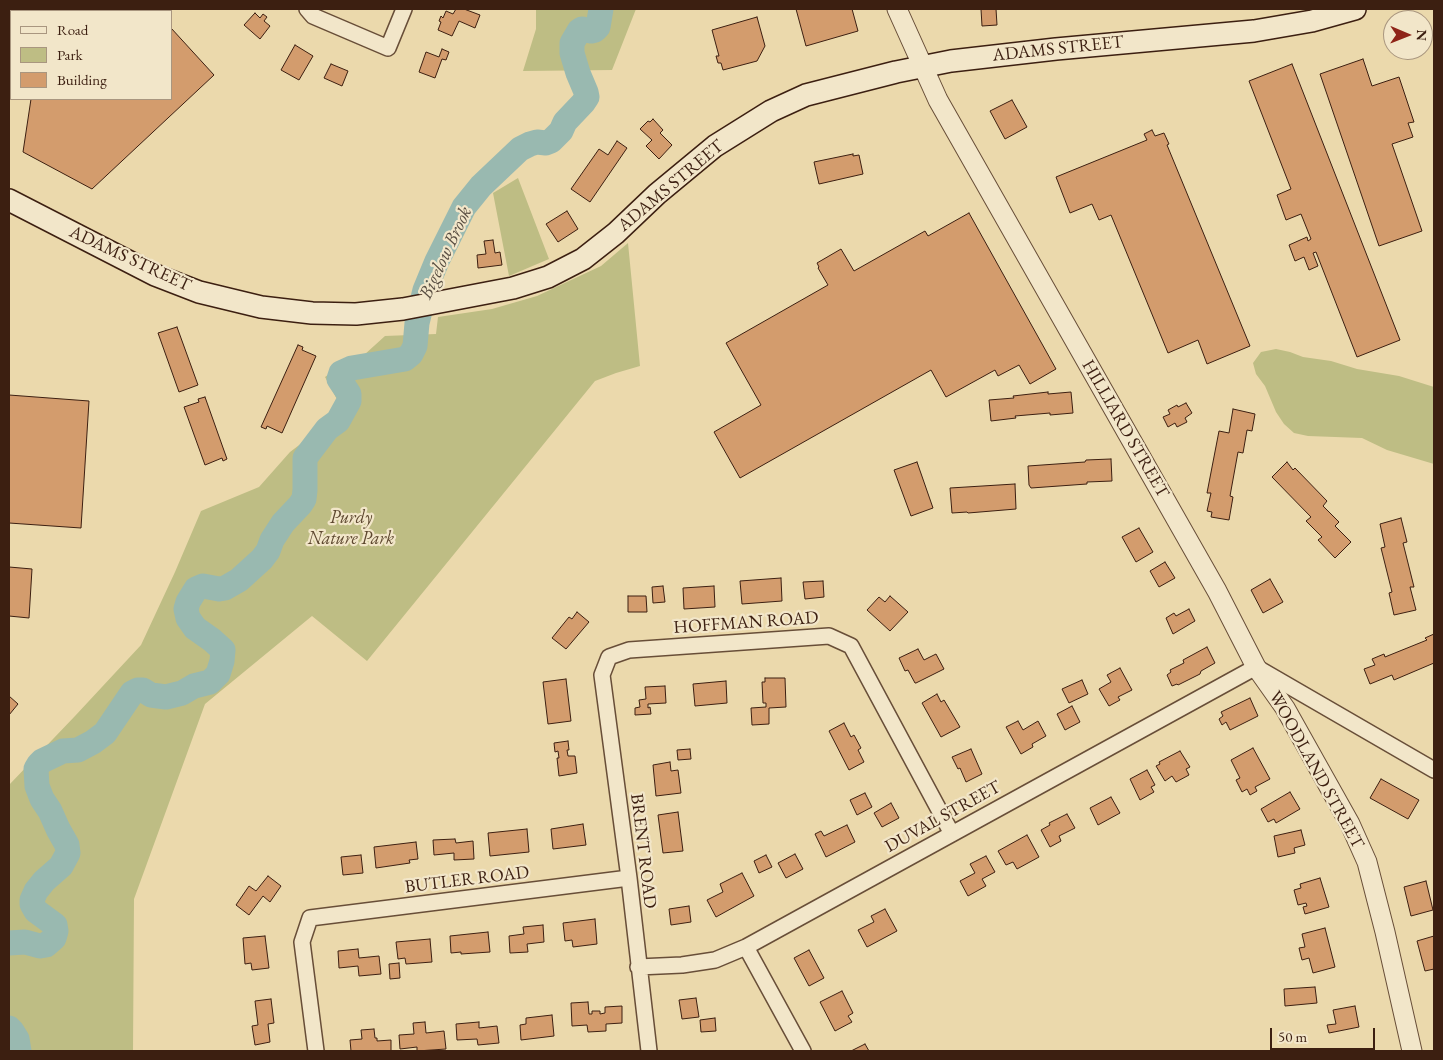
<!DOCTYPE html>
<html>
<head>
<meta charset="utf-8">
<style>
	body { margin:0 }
	#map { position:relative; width:1443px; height:1060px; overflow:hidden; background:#ebd9ac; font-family:"EB Garamond",serif }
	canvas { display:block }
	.frame { position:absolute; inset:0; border:10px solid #3c1f11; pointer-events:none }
	.legend { position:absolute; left:10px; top:10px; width:162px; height:90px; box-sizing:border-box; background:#f2e6c9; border:1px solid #a9967f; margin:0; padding:6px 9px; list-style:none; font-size:15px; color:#3c1f11 }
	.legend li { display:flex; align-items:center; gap:10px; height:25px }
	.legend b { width:25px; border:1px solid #a9967f }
	.north { position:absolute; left:1383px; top:10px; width:50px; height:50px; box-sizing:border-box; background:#f2e6c9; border:1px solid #a9967f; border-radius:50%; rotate:91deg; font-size:14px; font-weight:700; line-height:20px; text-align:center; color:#3c1f11 }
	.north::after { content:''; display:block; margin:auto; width:18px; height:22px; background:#8f2418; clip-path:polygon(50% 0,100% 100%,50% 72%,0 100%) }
	.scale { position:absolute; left:1270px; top:1028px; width:105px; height:22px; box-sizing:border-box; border:2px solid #3c1f11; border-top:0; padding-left:6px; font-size:15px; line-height:18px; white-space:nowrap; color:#3c1f11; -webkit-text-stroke:4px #f2e6c9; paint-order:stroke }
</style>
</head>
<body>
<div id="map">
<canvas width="1443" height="1060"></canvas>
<div class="frame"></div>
<ul class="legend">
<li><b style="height:6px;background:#f2e6c9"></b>Road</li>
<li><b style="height:14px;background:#bebd84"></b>Park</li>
<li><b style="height:14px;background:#d39c6d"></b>Building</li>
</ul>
<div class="north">N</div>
<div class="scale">50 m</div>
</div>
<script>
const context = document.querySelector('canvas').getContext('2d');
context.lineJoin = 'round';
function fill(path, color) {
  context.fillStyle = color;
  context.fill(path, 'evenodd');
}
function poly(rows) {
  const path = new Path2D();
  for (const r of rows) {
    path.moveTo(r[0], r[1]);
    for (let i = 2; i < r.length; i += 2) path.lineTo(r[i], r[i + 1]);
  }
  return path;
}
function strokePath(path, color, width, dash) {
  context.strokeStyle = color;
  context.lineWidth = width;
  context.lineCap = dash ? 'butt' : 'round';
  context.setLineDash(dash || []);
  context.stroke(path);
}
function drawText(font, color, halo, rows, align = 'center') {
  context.font = font + ' "EB Garamond",serif';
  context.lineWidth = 4.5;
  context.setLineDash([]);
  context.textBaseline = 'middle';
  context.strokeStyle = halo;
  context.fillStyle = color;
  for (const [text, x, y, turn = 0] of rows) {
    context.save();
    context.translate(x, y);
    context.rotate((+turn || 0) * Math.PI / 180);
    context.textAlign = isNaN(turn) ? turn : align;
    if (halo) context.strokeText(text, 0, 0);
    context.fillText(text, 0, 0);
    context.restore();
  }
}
fill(poly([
	[536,9,636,9,612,70,523,71,536,29],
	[518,178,549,259,509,276,493,193],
	[628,243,640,366,616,373,595,381,367,661,312,616,205,704,134,899,133,1051,9,1051,9,785,75,716,141,645,175,572,201,511,259,487,290,452,327,424,343,415,339,403,325,377,341,366,364,355,385,336,436,334,438,317,492,309,537,296,601,266],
	[1276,349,1290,352,1303,357,1331,361,1357,369,1399,376,1434,387,1434,464,1387,450,1362,438,1308,436,1294,433,1284,424,1276,412,1265,386,1256,374,1253,363,1261,352]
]), '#bebd84');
strokePath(poly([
	[9,943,25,942,40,946,46,945,54,938,56,931,55,925,36,911,32,904,32,900,36,891,44,881,61,866,68,853,67,845,58,829,50,811,42,799,37,786,36,769,39,764,42,761,63,751,78,750,93,742,105,733,132,693,138,690,143,690,151,695,166,697,182,693,194,686,210,682,218,674,222,661,223,650,212,640,195,628,188,618,186,609,188,602,196,589,203,586,219,589,225,588,239,580,262,559,268,551,272,540,283,523,300,505,304,499,305,490,305,458,327,429,338,421,349,401,349,394,339,379,341,373,352,368,405,359,411,354,415,346,417,323,425,290,437,261,464,207,481,186,520,149,530,144,537,142,546,143,551,141,561,131,565,122,583,103,587,97,586,92,578,73,572,53,572,43,579,31,582,29,591,31,595,30,598,27,601,9],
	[9,1028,12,1031,17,1039,19,1051]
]), '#99b9b0', 25);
const building = poly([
	[9,9,153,9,155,11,11,11,11,26,9,26,9,9],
	[456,9,464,9,480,15,475,28,459,21,452,36,438,30,441,22,439,21,441,16,443,18,446,11,453,14,456,9],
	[796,9,852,9,858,31,806,46,796,9],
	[981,9,996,9,997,25,982,26,981,9],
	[255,13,260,18,263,14,267,17,264,21,270,26,260,39,244,25,255,13],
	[757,17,765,46,757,61,723,70,721,63,718,63,716,56,719,56,712,30,757,17],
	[171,28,214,75,92,189,23,152,31,99,171,99,171,28],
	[295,45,313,56,299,80,281,70,295,45],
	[442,49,449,52,446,60,442,59,435,78,419,72,426,52,439,57,442,49],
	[1363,59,1372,86,1399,77,1414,122,1408,123,1413,137,1392,144,1422,231,1379,246,1320,74,1363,59],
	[331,64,348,71,342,86,324,78,331,64],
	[1292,64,1400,340,1357,357,1316,252,1313,253,1318,266,1309,270,1304,257,1295,261,1289,245,1307,237,1308,241,1311,239,1301,214,1286,220,1277,195,1291,189,1249,81,1292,64],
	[1012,100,1027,127,1005,139,990,111,1012,100],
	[653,119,663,130,660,133,672,145,659,159,646,146,652,140,640,129,648,121,650,122,653,119],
	[1152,130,1155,136,1164,133,1169,144,1167,145,1250,346,1207,364,1198,340,1168,353,1111,215,1099,220,1092,204,1070,213,1056,177,1147,140,1144,134,1152,130],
	[617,141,627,148,590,202,571,189,599,149,608,155,617,141],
	[853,154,853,156,859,155,863,174,819,184,814,162,853,154],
	[567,211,578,229,558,242,546,224,567,211],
	[969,213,1056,369,1030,384,1019,365,998,376,995,370,946,397,931,370,740,478,714,432,761,405,726,343,828,285,818,268,819,267,817,263,841,249,854,271,925,231,928,236,969,213],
	[493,240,495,253,500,252,502,265,478,268,477,255,486,254,484,241,493,240],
	[177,327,198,385,179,392,158,333,177,327],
	[298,345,303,347,302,350,316,356,282,433,267,426,266,429,261,427,298,345],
	[1048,392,1048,394,1071,392,1073,413,1050,415,1050,413,1015,416,1016,418,991,421,989,400,1014,398,1013,396,1048,392],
	[9,395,89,401,81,528,9,523,9,395],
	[205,397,227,459,223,461,222,458,205,465,184,407,199,402,198,399,205,397],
	[1186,403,1192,413,1185,418,1187,422,1177,427,1175,423,1168,427,1163,417,1170,414,1168,410,1177,405,1178,407,1186,403],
	[1233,409,1255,414,1252,431,1247,430,1243,453,1238,452,1230,496,1233,497,1229,520,1211,517,1212,512,1207,511,1211,493,1207,493,1219,431,1229,433,1233,409],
	[1111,459,1112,481,1087,482,1087,484,1031,488,1029,485,1028,466,1085,462,1086,460,1111,459],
	[917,462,933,508,911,516,894,470,917,462],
	[1287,462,1293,470,1295,468,1327,501,1323,506,1339,522,1335,526,1351,542,1335,558,1318,540,1322,537,1306,521,1311,517,1272,477,1287,462],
	[1015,484,1016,509,968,513,967,512,952,513,950,488,1015,484],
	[1401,518,1407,542,1403,543,1414,587,1410,587,1416,610,1394,615,1389,593,1392,592,1381,548,1385,547,1380,524,1401,518],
	[1139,528,1153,552,1136,562,1122,537,1139,528],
	[1165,562,1175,578,1159,587,1150,571,1165,562],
	[9,567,32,569,29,618,9,616,9,567],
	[781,578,782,601,742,604,740,581,781,578],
	[1270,579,1283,602,1263,613,1251,590,1270,579],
	[823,581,824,597,805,599,803,582,823,581],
	[663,586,665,602,653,603,652,587,663,586],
	[714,586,715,607,684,609,683,588,714,586],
	[628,596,646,596,647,612,628,612,628,596],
	[890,596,908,612,890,631,867,610,879,597,885,602,890,596],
	[1189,609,1195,621,1173,634,1166,618,1174,613,1176,616,1189,609],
	[577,612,589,622,566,649,552,638,569,617,572,619,577,612],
	[1434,634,1434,663,1394,680,1392,675,1370,684,1364,669,1375,665,1372,659,1384,654,1385,657,1427,640,1425,638,1434,634],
	[1207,647,1215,663,1201,671,1200,674,1178,685,1177,684,1172,686,1167,675,1171,672,1170,670,1184,663,1183,660,1207,647],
	[918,649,924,660,936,654,944,669,916,683,915,683,908,670,905,671,899,658,918,649],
	[1120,668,1132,690,1118,697,1120,700,1109,706,1099,689,1111,682,1107,675,1120,668],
	[765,678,785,678,786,707,769,708,769,724,752,725,751,708,766,707,766,703,763,703,762,682,765,682,765,678],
	[566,679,571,721,548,724,543,682,566,679],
	[1082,680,1088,694,1069,703,1062,689,1082,680],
	[726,681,727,703,695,706,693,684,726,681],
	[665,686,666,703,648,704,648,708,650,707,651,714,635,715,635,708,640,707,639,700,646,699,645,687,665,686],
	[937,694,941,702,944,700,960,727,941,737,922,703,937,694],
	[9,696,18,704,9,715,9,696],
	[1250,698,1258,716,1230,730,1226,722,1222,725,1219,719,1223,716,1221,712,1250,698],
	[1072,706,1080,722,1065,730,1057,714,1072,706],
	[1018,721,1023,730,1038,721,1046,736,1032,744,1033,747,1021,754,1006,727,1018,721],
	[844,723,851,737,854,735,861,748,858,750,864,762,849,770,829,731,844,723],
	[568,741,569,750,567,750,568,756,575,756,577,773,559,776,557,758,559,758,558,751,555,752,554,743,568,741],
	[1253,748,1270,779,1255,787,1257,791,1250,795,1247,789,1242,792,1236,780,1240,778,1231,760,1253,748],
	[690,749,691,759,678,760,677,750,690,749],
	[971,749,982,774,966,782,960,768,958,769,952,757,971,749],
	[1180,751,1190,767,1186,769,1189,775,1176,782,1172,776,1165,781,1156,766,1160,764,1159,762,1180,751],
	[670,762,671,771,678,770,681,793,656,796,653,765,670,762],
	[1147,770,1155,785,1151,787,1154,792,1140,800,1130,779,1147,770],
	[1381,779,1419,800,1408,819,1370,798,1381,779],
	[1290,792,1300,809,1276,823,1274,819,1268,822,1261,809,1290,792],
	[865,793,872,807,857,815,850,800,865,793],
	[1111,797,1120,813,1098,825,1090,808,1111,797],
	[891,803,899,818,882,827,874,813,891,803],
	[678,812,683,851,663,853,658,815,678,812],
	[1067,814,1075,828,1059,836,1061,841,1050,847,1041,830,1050,825,1049,823,1067,814],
	[583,824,586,845,553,849,551,829,583,824],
	[847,825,855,842,826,857,815,834,821,831,824,836,847,825],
	[527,829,529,852,490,856,488,833,527,829],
	[1301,830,1305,845,1294,848,1295,853,1278,857,1274,836,1301,830],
	[1027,835,1039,857,1017,869,1013,862,1006,865,998,851,1027,835],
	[455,839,456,843,473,841,474,859,454,860,454,853,434,855,433,840,455,839],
	[416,842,418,859,409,860,410,863,376,868,374,847,416,842],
	[795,854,803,869,786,878,778,863,795,854],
	[361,855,363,873,343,875,341,857,361,855],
	[766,855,772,867,759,873,754,861,766,855],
	[986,856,995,872,982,879,986,886,968,896,960,881,975,873,970,864,986,856],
	[742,873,754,896,716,917,707,900,723,892,720,884,742,873],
	[268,876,281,886,270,902,263,896,249,915,236,905,249,886,256,891,268,876],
	[1320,878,1329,907,1305,914,1303,907,1307,906,1306,903,1298,905,1294,890,1301,888,1300,884,1320,878],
	[1426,881,1433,910,1411,916,1404,887,1426,881],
	[689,906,691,922,671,925,669,909,689,906],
	[885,909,897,931,867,947,858,930,874,922,871,916,885,909],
	[595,919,597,944,573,947,572,940,565,941,563,923,595,919],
	[543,925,544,942,527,944,528,952,510,953,509,936,524,934,523,927,543,925],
	[1325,928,1335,967,1313,973,1309,958,1302,960,1299,948,1305,947,1302,934,1325,928],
	[488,932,490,952,461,954,461,952,451,953,450,936,488,932],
	[265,936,269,968,252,970,251,963,245,964,243,938,265,936],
	[1434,936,1434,969,1425,971,1417,941,1434,936],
	[430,939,432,962,406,964,405,958,398,959,396,942,430,939],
	[358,949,359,958,379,956,381,974,359,976,358,966,339,968,338,951,358,949],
	[809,950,824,978,809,986,794,958,809,950],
	[399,963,400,978,390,979,389,964,399,963],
	[1315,987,1317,1003,1285,1006,1284,989,1315,987],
	[842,991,853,1013,848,1016,852,1022,835,1031,820,1002,842,991],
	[696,998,699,1017,682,1019,679,1000,696,998],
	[271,999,274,1023,268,1024,270,1042,255,1045,252,1026,258,1025,255,1001,271,999],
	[588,1002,589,1014,592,1014,592,1011,600,1011,600,1014,605,1013,605,1007,622,1006,622,1023,606,1024,606,1031,588,1032,587,1025,572,1026,571,1003,588,1002],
	[1355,1006,1359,1027,1329,1033,1327,1025,1336,1024,1333,1010,1355,1006],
	[552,1015,554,1036,521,1040,520,1025,526,1024,526,1018,552,1015],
	[715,1018,716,1031,701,1032,700,1020,715,1018],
	[425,1022,426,1033,444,1031,446,1049,417,1051,417,1047,400,1049,399,1035,414,1034,413,1023,425,1022],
	[479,1022,479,1028,497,1026,499,1043,478,1045,477,1039,457,1040,456,1024,479,1022],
	[374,1029,375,1038,377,1038,377,1041,391,1040,391,1051,351,1051,350,1040,362,1039,361,1030,374,1029],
	[865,1044,869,1051,851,1051,865,1044]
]);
fill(building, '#d39c6d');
strokePath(building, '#3c1f11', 1);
const minor = poly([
	[307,9,313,16,388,48,404,9],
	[746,947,803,1051],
	[638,967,682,965,715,960,746,947,1256,667,1434,770],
	[316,1051,302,942,310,918,629,878],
	[649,1051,629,878,602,675,609,657,629,650,829,636,851,646,952,834]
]);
const tertiary = poly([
	[897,9,938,100,1217,591,1256,667,1285,708,1350,824,1367,862,1385,932,1412,1051]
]);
const secondary = poly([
	[9,200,155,275,199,292,261,307,312,313,356,314,403,309,513,288,548,277,583,259,616,233,657,194,715,146,771,111,806,95,896,72,951,61,1056,49,1254,31,1312,21,1355,9]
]);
strokePath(minor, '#684e38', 18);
strokePath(tertiary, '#684e38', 21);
strokePath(secondary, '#3c1f11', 24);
strokePath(minor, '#f2e6c9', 15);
strokePath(tertiary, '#f2e6c9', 19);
strokePath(secondary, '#f2e6c9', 21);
drawText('18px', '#3c1f11', '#f2e6c9', [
	["ADAMS STREET",1058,49,-6],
	["ADAMS STREET",671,186,-40],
	["ADAMS STREET",130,259,25],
	["HILLIARD STREET",1125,429,60],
	["HOFFMAN ROAD",746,623,-4],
	["WOODLAND STREET",1316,770,61],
	["DUVAL STREET",943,817,-29],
	["BRENT ROAD",643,851,83],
	["BUTLER ROAD",467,880,-7]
]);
drawText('italic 18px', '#5c462e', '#f2e6c9', [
	["Purdy",351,518],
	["Nature Park",351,539]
]);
drawText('italic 19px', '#584d41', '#f2e6c9', [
	["Bigelow Brook",446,253,-65]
]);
</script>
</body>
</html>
